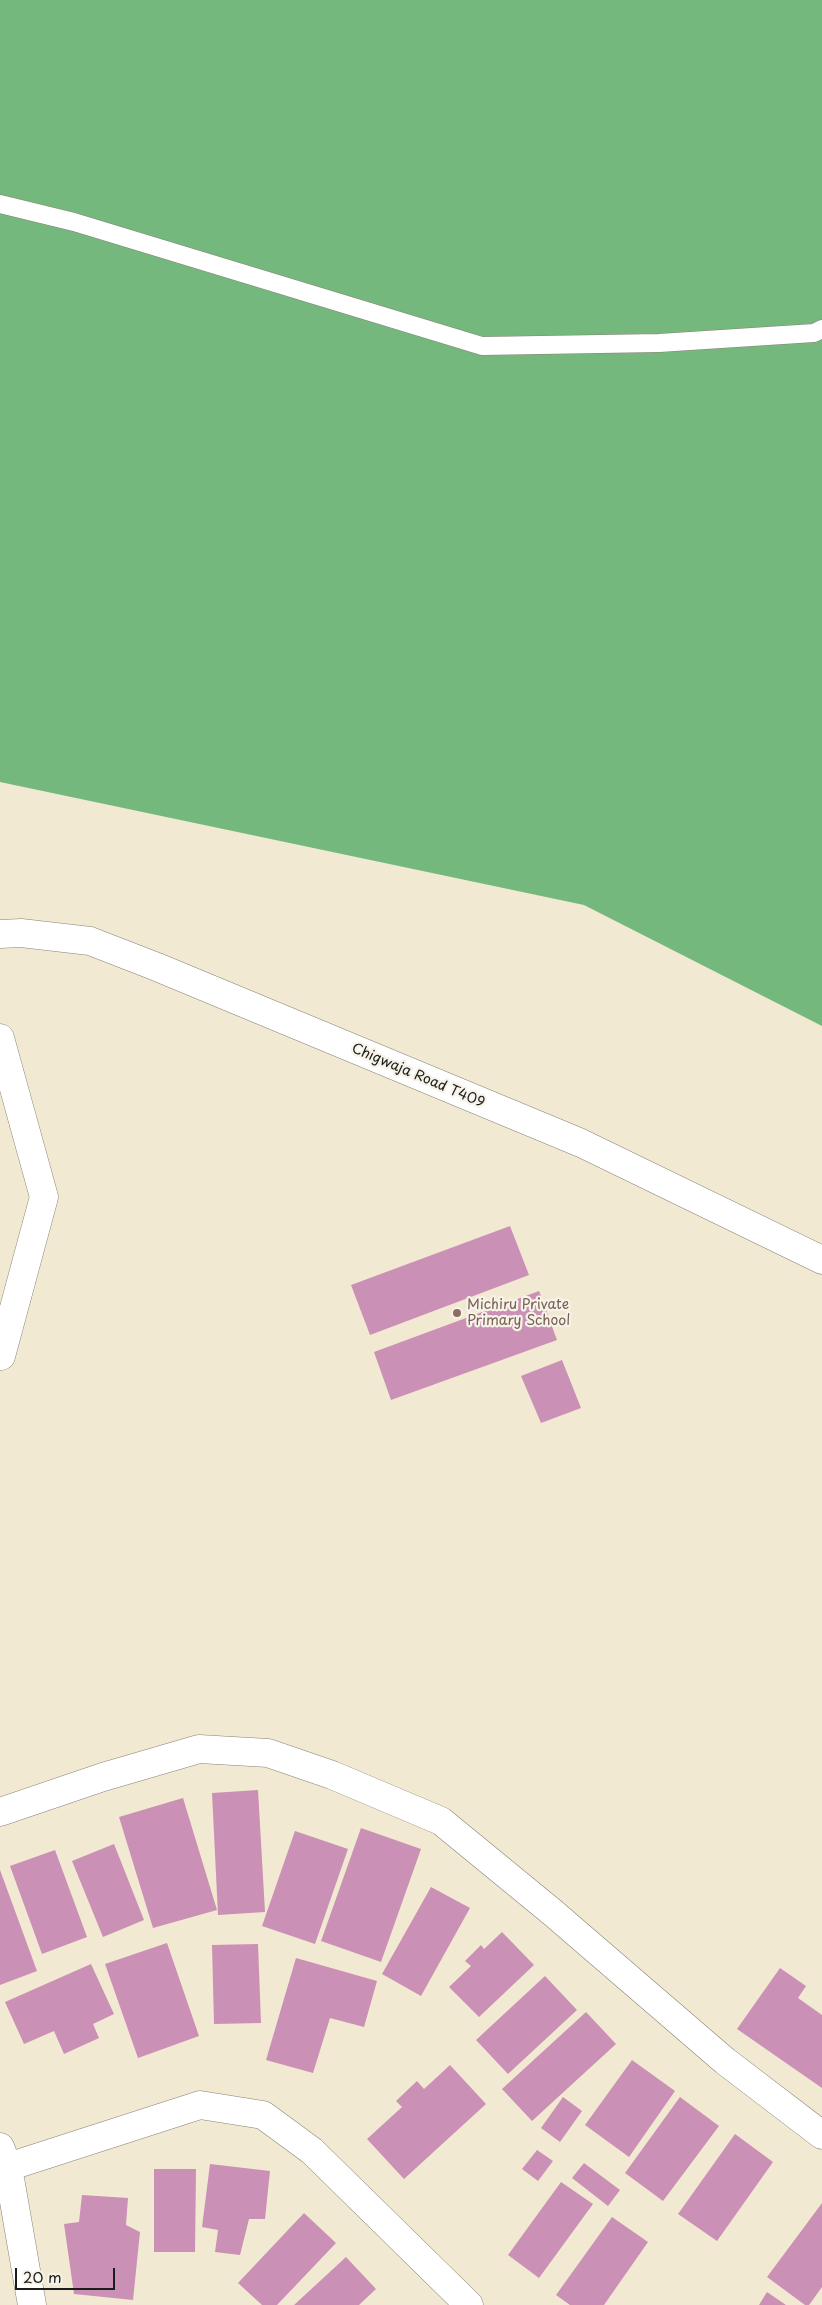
<!DOCTYPE html>
<html>
<head>
<meta charset="utf-8">
<style>
	body { margin:0 }
	#map { position:relative; width:822px; height:2305px; overflow:hidden; background:#f2e9d2; font-family:"Playpen Sans",sans-serif }
	canvas { display:block }
	.scale { position:absolute; left:15px; top:2268px; width:100px; height:22px; box-sizing:border-box; border:2px solid #1c1c1c; border-top:0; padding-left:6px; font-size:15px; line-height:18px; white-space:nowrap; color:#1c1c1c; -webkit-text-stroke:4px #f7f3e8; paint-order:stroke }
</style>
</head>
<body>
<div id="map">
<canvas width="822" height="2305"></canvas>
<div class="scale">20 m</div>
</div>
<script>
const context = document.querySelector('canvas').getContext('2d');
context.lineJoin = 'round';
function fill(path, color) {
  context.fillStyle = color;
  context.fill(path, 'evenodd');
}
function poly(rows) {
  const path = new Path2D();
  for (const r of rows) {
    path.moveTo(r[0], r[1]);
    for (let i = 2; i < r.length; i += 2) path.lineTo(r[i], r[i + 1]);
  }
  return path;
}
function strokePath(path, color, width, dash) {
  context.strokeStyle = color;
  context.lineWidth = width;
  context.lineCap = dash ? 'butt' : 'round';
  context.setLineDash(dash || []);
  context.stroke(path);
}
function drawText(font, color, halo, rows, align = 'center') {
  context.font = font + ' "Playpen Sans",sans-serif';
  context.lineWidth = 4.5;
  context.setLineDash([]);
  context.textBaseline = 'middle';
  context.strokeStyle = halo;
  context.fillStyle = color;
  for (const [text, x, y, turn = 0] of rows) {
    context.save();
    context.translate(x, y);
    context.rotate((+turn || 0) * Math.PI / 180);
    context.textAlign = isNaN(turn) ? turn : align;
    if (halo) context.strokeText(text, 0, 0);
    context.fillText(text, 0, 0);
    context.restore();
  }
}
fill(poly([
	[0,0,822,0,822,1026,584,905,0,782]
]), '#74b87d');
fill(poly([
	[510,1226,529,1275,370,1335,351,1285],
	[539,1291,557,1340,391,1400,374,1352],
	[562,1360,581,1408,541,1423,521,1376],
	[258,1790,265,1912,218,1915,212,1793],
	[183,1798,217,1910,153,1928,119,1817],
	[361,1828,421,1849,381,1962,321,1941],
	[295,1831,348,1849,315,1944,262,1926],
	[114,1844,144,1920,103,1937,72,1861],
	[55,1850,87,1937,42,1954,10,1866],
	[0,1870,37,1971,0,1985],
	[431,1887,470,1908,421,1996,382,1974],
	[502,1932,534,1965,479,2017,449,1987,471,1966,465,1961,481,1945,484,1949],
	[167,1943,199,2036,138,2058,105,1964],
	[258,1944,261,2023,214,2024,212,1945],
	[296,1958,377,1981,364,2027,330,2018,313,2073,266,2060],
	[91,1964,114,2014,93,2024,99,2038,64,2054,54,2031,24,2044,5,2002],
	[780,1968,806,1986,798,1998,822,2015,822,2088,737,2029],
	[545,1976,577,2010,508,2074,476,2040],
	[586,2012,616,2044,532,2121,502,2089],
	[632,2060,675,2091,629,2157,585,2125],
	[450,2065,486,2104,404,2179,367,2139,402,2107,396,2101,417,2081,424,2089],
	[563,2097,582,2111,560,2142,541,2128],
	[680,2097,719,2126,663,2201,625,2173],
	[735,2134,773,2162,717,2241,678,2214],
	[537,2150,553,2161,538,2181,522,2169],
	[584,2163,620,2190,608,2206,572,2178],
	[210,2164,270,2171,265,2219,249,2219,240,2255,215,2252,218,2230,202,2227],
	[154,2169,196,2169,195,2252,154,2252],
	[561,2182,593,2204,539,2278,508,2255],
	[82,2195,128,2198,126,2225,140,2232,133,2300,74,2294,64,2224,79,2222],
	[822,2203,822,2287,809,2305,805,2305,767,2277],
	[304,2213,336,2243,277,2305,262,2305,238,2283],
	[612,2217,648,2242,604,2305,570,2305,556,2295],
	[346,2257,376,2289,359,2305,294,2305],
	[767,2292,786,2305,759,2305]
]), '#cb90b5');
const lane = poly([
	[0,204,74,222,482,346,659,343,814,333,822,329]
]);
const street = poly([
	[0,1038,44,1197,1,1356],
	[0,1812,103,1777,199,1749,268,1753,332,1775,441,1821,552,1912,725,2061,822,2135],
	[0,2147,8,2167,32,2305],
	[8,2167,200,2105,263,2115,312,2151,469,2305]
]);
const secondary = poly([
	[0,934,21,933,90,941,157,967,581,1143,822,1260]
]);
strokePath(lane, '#878277', 19);
strokePath(street, '#878277', 29);
strokePath(secondary, '#878277', 29);
strokePath(lane, '#fff', 18);
strokePath(street, '#fff', 28);
strokePath(secondary, '#fff', 28);
for (const [x, y, r, color] of [
	[457,1313,5,"#8d6e63"]
]) {
  const dot = new Path2D();
  dot.arc(x, y, r, 0, 2 * Math.PI);
  context.fillStyle = color;
  context.fill(dot);
  strokePath(dot, '#f7f3e8', 2);
}
drawText('14px', '#1c1c1c', '#f7f3e8', [
	["Chigwaja Road T409",418,1076,23]
]);
drawText('14px', '#785e54', '#f7f3e8', [
	["Michiru Private",467,1305],
	["Primary School",467,1321]
], 'left');
</script>
</body>
</html>
